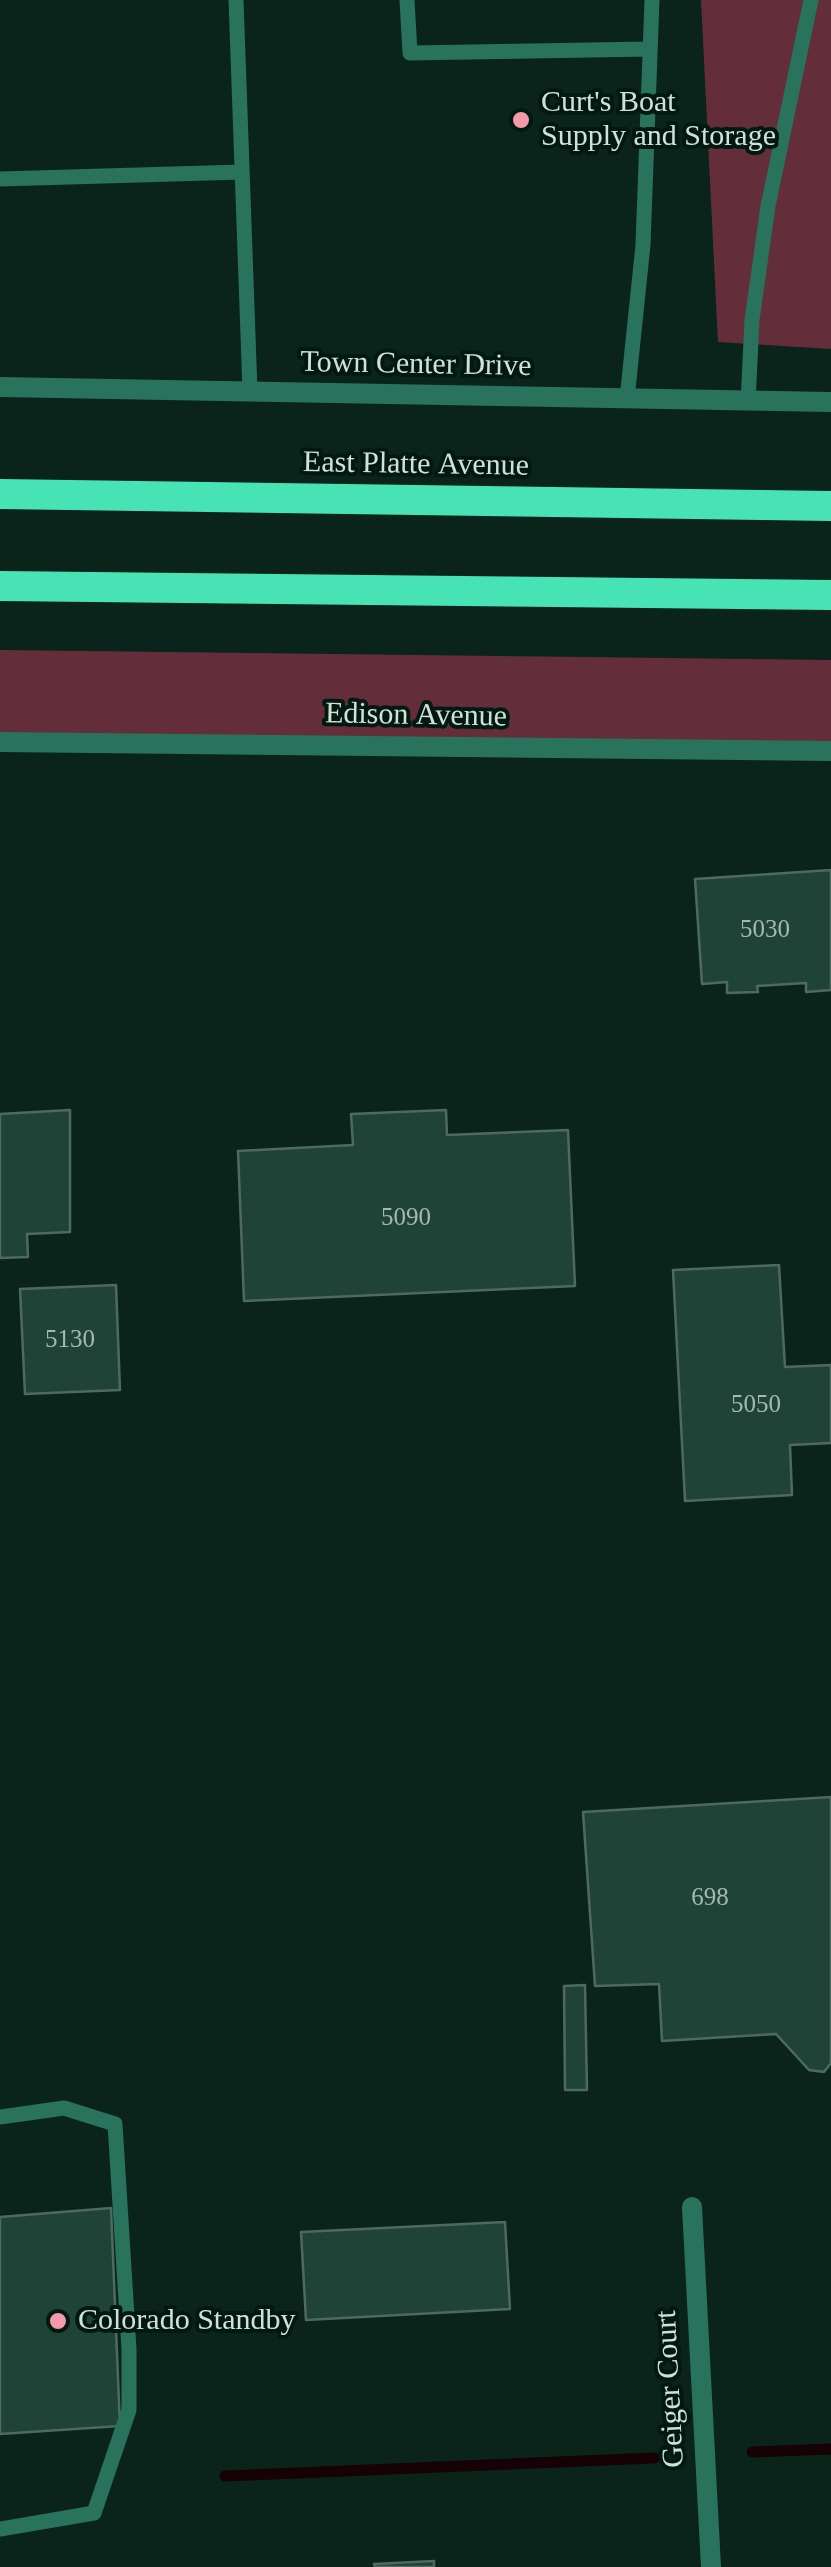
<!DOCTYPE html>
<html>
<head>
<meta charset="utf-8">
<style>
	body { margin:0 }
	canvas { display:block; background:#0a231b }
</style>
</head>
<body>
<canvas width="831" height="2567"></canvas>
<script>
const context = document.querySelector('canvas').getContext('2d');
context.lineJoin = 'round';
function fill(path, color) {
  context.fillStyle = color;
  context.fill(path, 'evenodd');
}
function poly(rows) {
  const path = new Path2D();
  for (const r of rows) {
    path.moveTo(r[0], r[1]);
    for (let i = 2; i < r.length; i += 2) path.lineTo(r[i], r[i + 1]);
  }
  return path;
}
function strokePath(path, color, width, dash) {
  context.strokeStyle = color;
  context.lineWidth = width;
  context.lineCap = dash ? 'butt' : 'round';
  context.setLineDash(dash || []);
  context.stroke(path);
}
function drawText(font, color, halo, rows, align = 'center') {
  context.font = font + ' "Times New Roman",serif';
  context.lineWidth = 8;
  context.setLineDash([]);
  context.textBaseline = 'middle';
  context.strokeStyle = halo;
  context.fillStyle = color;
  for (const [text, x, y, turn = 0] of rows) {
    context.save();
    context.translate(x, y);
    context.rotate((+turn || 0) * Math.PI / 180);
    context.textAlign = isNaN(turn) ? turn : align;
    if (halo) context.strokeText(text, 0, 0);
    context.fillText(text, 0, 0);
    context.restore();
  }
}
fill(poly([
	[701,0,831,0,831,349,718,342],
	[0,650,831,660,831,742,0,740]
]), '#632e3a');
strokePath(poly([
	[752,2452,831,2449],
	[225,2476,654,2458]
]), '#160105', 11);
const building = poly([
	[831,870,831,990,806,992,806,983,757,986,758,992,727,993,727,982,702,984,695,879,831,870],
	[70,1110,70,1232,27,1234,28,1257,0,1258,0,1114,70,1110],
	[446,1110,447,1135,568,1130,575,1286,244,1301,238,1151,353,1145,351,1114,446,1110],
	[779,1265,785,1367,831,1365,831,1443,790,1445,792,1495,685,1501,673,1270,779,1265],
	[116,1285,120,1390,25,1394,20,1289,116,1285],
	[831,1797,831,2063,824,2072,809,2070,776,2034,662,2041,659,1984,595,1986,583,1812,831,1797],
	[585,1985,587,2090,565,2090,564,1986,585,1985],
	[111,2208,120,2426,0,2434,0,2217,111,2208],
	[505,2222,510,2309,306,2320,301,2232,505,2222],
	[434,2561,434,2567,375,2567,374,2564,434,2561]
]);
fill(building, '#1f4437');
strokePath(building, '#50695f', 2.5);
strokePath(poly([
	[236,0,250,391],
	[407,0,410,53,650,49],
	[0,179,242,172],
	[627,399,643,245,652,0],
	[748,402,752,320,768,206,811,0],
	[0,2117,64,2108,115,2124,129,2349,129,2410,94,2513,0,2529]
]), '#29725b', 15);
strokePath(poly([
	[0,387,831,402],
	[0,742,831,751],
	[692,2207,711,2567]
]), '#29725b', 20);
strokePath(poly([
	[0,494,831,506],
	[0,586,831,595]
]), '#48e3b5', 30);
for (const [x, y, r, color] of [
	[521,120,10,"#f39aaa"],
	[58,2321,10,"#f39aaa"]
]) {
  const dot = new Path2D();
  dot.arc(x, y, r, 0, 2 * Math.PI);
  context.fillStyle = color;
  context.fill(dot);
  strokePath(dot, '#021912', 4);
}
drawText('25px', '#a5b9b1', null, [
	["5030",765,930],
	["5090",406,1218],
	["5130",70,1340],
	["5050",756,1405],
	["698",710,1898]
]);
drawText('30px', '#d2e0da', '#021912', [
	["Curt's Boat",541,103],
	["Supply and Storage",541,137],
	["Colorado Standby",78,2321]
], 'left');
drawText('30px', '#d2e0da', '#021912', [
	["Town Center Drive",416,365,1],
	["East Platte Avenue",416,465,1],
	["Edison Avenue",416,716,1],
	["Geiger Court",671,2389,-93]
]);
</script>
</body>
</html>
